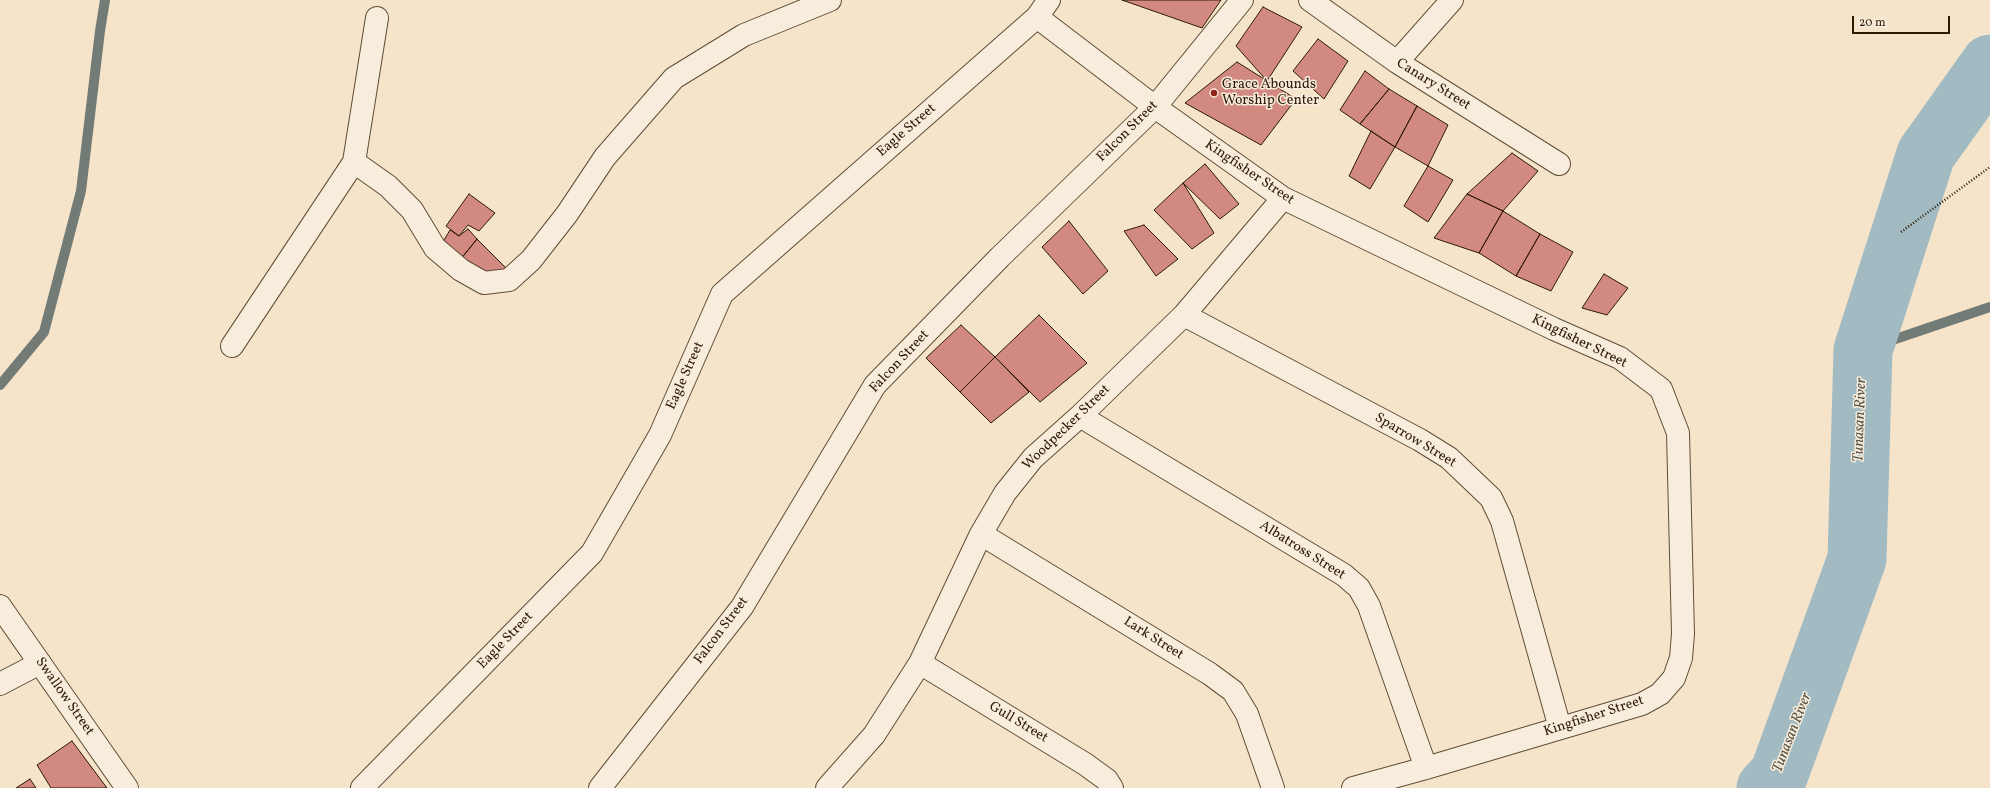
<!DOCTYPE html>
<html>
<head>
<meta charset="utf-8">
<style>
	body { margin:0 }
	#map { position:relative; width:1990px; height:788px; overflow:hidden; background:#f5e4ca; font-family:Vollkorn,serif }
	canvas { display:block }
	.scale { position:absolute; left:1852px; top:16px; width:98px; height:18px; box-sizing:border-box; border:2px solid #2d1b03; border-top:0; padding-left:5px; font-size:12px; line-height:14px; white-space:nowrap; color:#2d1b03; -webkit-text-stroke:3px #f8eddd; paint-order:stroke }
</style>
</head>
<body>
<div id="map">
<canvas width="1990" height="788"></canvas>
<div class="scale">20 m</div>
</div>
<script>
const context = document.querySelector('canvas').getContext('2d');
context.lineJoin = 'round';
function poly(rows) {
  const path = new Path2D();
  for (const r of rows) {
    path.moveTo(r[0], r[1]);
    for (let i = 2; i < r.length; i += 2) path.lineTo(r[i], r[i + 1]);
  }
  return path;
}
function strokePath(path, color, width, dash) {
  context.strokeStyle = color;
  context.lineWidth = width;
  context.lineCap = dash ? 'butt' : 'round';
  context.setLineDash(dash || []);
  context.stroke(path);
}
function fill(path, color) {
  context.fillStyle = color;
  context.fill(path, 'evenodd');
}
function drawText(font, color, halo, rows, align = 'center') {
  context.font = font + ' Vollkorn,serif';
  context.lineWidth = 3;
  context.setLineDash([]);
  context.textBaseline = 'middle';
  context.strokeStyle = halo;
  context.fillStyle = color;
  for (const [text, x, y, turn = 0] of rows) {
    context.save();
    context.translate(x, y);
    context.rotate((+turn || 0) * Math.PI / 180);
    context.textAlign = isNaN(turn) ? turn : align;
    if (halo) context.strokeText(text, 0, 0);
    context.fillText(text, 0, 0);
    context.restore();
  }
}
strokePath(poly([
	[1863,350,1990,307],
	[0,385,44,332,81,191,100,31,105,0]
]), '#737b76', 10);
strokePath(poly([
	[1766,788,1779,774,1857,559,1863,350,1926,154,1990,64]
]), '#a2bbc2', 59);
const building = poly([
	[1122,0,1221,0,1202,28,1122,0],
	[1263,7,1302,27,1267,81,1236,46,1263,7],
	[1318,39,1348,61,1324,99,1293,71,1318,39],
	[1237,62,1296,99,1261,145,1185,103,1237,62],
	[1365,71,1389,89,1360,124,1340,110,1365,71],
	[1389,89,1417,106,1395,147,1360,124,1389,89],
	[1417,106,1448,125,1428,166,1395,147,1417,106],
	[1371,131,1395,147,1370,189,1349,176,1371,131],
	[1512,153,1538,171,1503,211,1467,194,1512,153],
	[1205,164,1239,204,1220,219,1183,183,1205,164],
	[1428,166,1453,180,1428,222,1404,206,1428,166],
	[1183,183,1214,233,1192,249,1154,210,1183,183],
	[469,194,495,213,479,231,468,225,459,236,446,226,469,194],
	[1467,194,1503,211,1479,253,1434,238,1467,194],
	[1503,211,1540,234,1516,276,1479,253,1503,211],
	[1069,221,1108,271,1083,294,1042,247,1069,221],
	[1144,225,1178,259,1156,276,1124,231,1144,225],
	[468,229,477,239,460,260,441,245,450,230,459,236,468,229],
	[1540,234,1573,252,1551,291,1516,276,1540,234],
	[477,239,506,268,486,282,460,260,477,239],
	[1604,274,1628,288,1607,315,1582,308,1604,274],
	[1039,315,1087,363,1040,402,995,357,1039,315],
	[961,325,995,357,960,392,926,358,961,325],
	[995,357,1029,392,991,423,960,392,995,357],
	[72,741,107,788,51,788,37,765,72,741],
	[30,779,36,788,16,788,30,779]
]);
fill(building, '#d28981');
strokePath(building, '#2d1b03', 1);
const minor = poly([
	[1310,0,1397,62,1559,164],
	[1037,17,1155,107,1283,198,1554,329,1620,358,1661,389,1678,433,1683,634,1681,658,1674,678,1660,694,1642,704,1426,768,1353,788],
	[1397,62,1452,0],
	[354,162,377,18],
	[1184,315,1420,440,1449,458,1491,498,1502,521,1560,728],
	[232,346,354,162,388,186,412,210,435,248,461,270,484,283,509,280,531,260,567,214,605,157,674,78,744,35,830,0],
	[1080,416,1344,575,1359,588,1369,606,1426,768],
	[981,534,1210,674,1233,691,1247,714,1273,788],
	[0,606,127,788],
	[920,663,1085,764,1107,780,1112,788],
	[0,684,40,663],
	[362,788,592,553,660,435,722,294,1037,17,1049,0],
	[600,788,742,607,875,385,1000,257,1155,107,1242,0],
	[827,788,874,735,920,663,981,534,1005,493,1033,458,1080,416,1184,315,1283,198]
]);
strokePath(minor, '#5f4d35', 24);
strokePath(poly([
	[1901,232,1990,167]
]), '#2d1b03', 2.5, [1, 2]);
strokePath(minor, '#f8eddd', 22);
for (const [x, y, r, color] of [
	[1214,93,4,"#8f2418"]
]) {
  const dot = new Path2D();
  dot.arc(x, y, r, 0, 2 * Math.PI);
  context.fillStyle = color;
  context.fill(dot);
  strokePath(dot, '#f8eddd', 1.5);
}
drawText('14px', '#2d1b03', '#f8eddd', [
	["Grace Abounds",1222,85],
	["Worship Center",1222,101]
], 'left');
drawText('14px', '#2d1b03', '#f8eddd', [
	["Canary Street",1433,85,32],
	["Eagle Street",907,131,-41],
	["Falcon Street",1128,132,-45],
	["Kingfisher Street",1249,173,34],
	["Kingfisher Street",1579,342,26],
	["Falcon Street",900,362,-47],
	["Eagle Street",686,376,-66],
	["Woodpecker Street",1067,428,-44],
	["Sparrow Street",1415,441,31],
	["Albatross Street",1302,551,32],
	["Falcon Street",722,631,-53],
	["Lark Street",1153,639,32],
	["Eagle Street",506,641,-46],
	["Swallow Street",64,697,55],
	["Kingfisher Street",1594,717,-18],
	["Gull Street",1018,723,31]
]);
drawText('italic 15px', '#565346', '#f8eddd', [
	["Tunasan River",1861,420,-88],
	["Tunasan River",1793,733,-69]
]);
</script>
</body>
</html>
